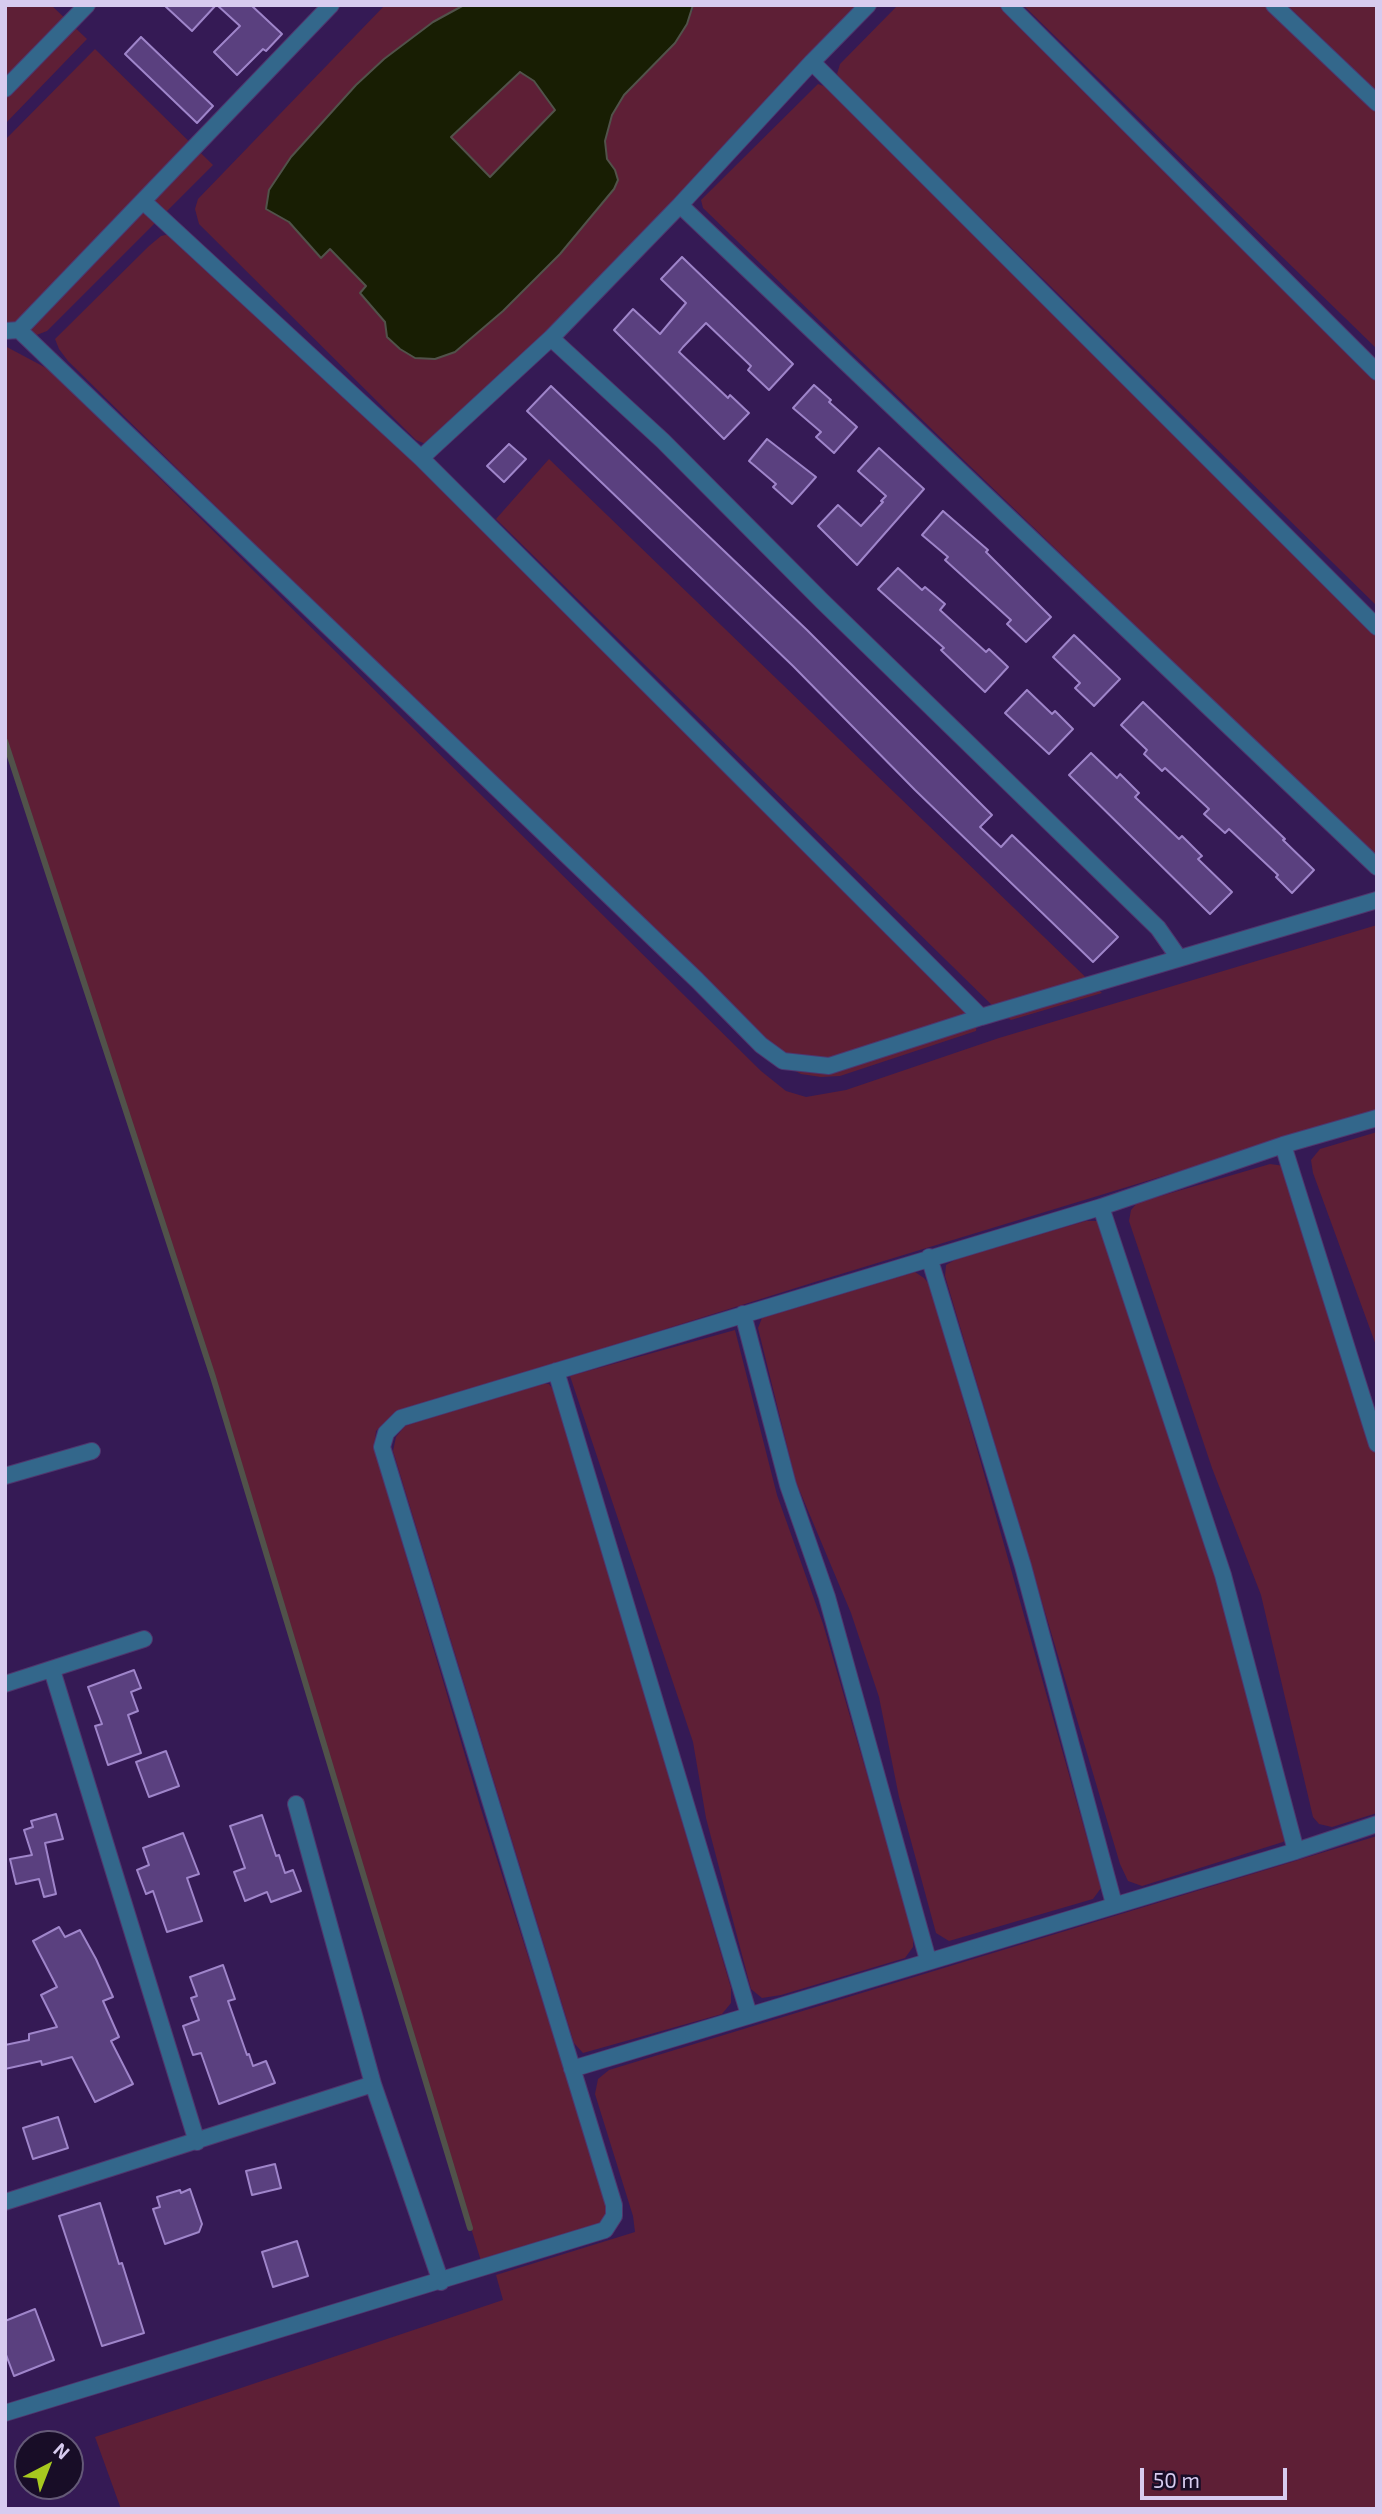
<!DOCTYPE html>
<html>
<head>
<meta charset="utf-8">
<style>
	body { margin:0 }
	#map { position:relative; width:1382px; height:2514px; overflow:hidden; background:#351a55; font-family:"Exo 2",sans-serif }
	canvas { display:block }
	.frame { position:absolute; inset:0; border:7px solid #d7cbef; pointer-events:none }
	.north { position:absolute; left:14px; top:2430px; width:70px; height:70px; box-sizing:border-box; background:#180d27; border:2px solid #645977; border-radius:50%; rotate:42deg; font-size:19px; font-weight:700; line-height:28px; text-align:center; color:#d7cbef }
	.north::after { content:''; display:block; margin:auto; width:24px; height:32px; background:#a7c81f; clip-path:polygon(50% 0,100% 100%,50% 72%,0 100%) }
	.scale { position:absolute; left:1140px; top:2468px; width:147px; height:32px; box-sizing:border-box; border:4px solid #d7cbef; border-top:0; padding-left:9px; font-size:21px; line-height:24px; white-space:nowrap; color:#d7cbef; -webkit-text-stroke:5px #180d27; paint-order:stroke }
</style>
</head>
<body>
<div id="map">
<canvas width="1382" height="2514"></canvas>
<div class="frame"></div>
<div class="north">N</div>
<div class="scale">50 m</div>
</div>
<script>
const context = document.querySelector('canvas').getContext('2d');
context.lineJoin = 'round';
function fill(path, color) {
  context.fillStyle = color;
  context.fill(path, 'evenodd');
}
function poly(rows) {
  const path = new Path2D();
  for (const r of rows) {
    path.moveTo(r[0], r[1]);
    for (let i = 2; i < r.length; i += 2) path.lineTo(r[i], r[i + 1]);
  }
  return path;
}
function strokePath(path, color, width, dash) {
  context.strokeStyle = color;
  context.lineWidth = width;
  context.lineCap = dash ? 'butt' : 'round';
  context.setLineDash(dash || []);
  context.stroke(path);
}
fill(poly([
	[5,5,51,5,87,39,5,124],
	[385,5,464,5,433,22,384,59,356,85,291,157,266,208,289,222,321,257,329,249,366,286,360,293,385,322,387,337,399,349,415,358,455,352,503,311,560,254,614,189,615,170,607,160,605,141,612,115,624,95,693,10,693,5,874,5,456,438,442,445,428,445,416,440,199,224,195,209,198,199],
	[898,5,1003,5,1377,368,1377,606,845,85,837,74,840,64],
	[1023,5,1267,5,1377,111,1377,349],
	[1287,5,1377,5,1377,91],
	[95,49,213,165,47,331,34,336,5,324,5,140],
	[520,72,534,81,555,110,490,178,451,137],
	[818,84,829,88,1377,626,1377,866,1240,727,703,208,701,200],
	[174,233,187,235,978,1015,976,1031,840,1076,821,1077,801,1074,788,1067,773,1055,68,361,59,349,55,339,149,246,161,236],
	[5,346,50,370,761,1071,786,1091,806,1097,846,1090,999,1038,1377,925,1377,1111,818,1281,392,1415,376,1431,374,1448,480,1806,611,2216,605,2225,481,2261,213,1377,5,741],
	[549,459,1102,993,1011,1020,998,1011,496,519],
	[1377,1132,1377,1348,1313,1173,1311,1160,1320,1149],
	[1270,1164,1285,1166,1377,1423,1377,1813,1332,1827,1319,1824,1313,1817,1261,1595,1212,1468,1129,1221,1131,1210,1137,1203],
	[1086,1221,1097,1221,1108,1227,1226,1573,1291,1834,1283,1842,1142,1886,1128,1881,1120,1864,945,1276,946,1265,958,1258],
	[915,1272,924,1278,931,1286,1101,1888,1093,1899,949,1941,936,1933,899,1797,879,1697,851,1613,796,1482,758,1328,762,1318],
	[735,1330,777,1495,823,1624,913,1932,913,1947,905,1958,781,1995,762,1998,751,1989,706,1818,693,1742,570,1376],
	[539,1384,549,1384,556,1394,731,1988,731,2003,722,2014,583,2053,574,2043,393,1451,396,1437,405,1426],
	[1377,1836,1377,2509,121,2509,95,2437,503,2300,496,2275,635,2232,633,2216,595,2094,598,2079,609,2070]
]), '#5e1f36');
const water = poly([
	[464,5,693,5,687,24,675,43,624,95,612,115,605,141,607,159,615,170,618,180,614,189,560,254,503,311,455,352,435,359,415,358,400,349,387,337,385,322,360,293,366,286,330,249,321,258,289,222,266,209,269,190,291,157,356,85,384,59,433,22,464,5],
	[520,72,534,81,555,110,490,177,451,137,520,72]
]);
fill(water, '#181e03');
strokePath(water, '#51524a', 2);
strokePath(poly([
	[5,741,213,1377,470,2228]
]), '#51524a', 6);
const building = poly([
	[164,5,216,5,192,31,164,5],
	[217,5,251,5,282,34,266,51,263,49,237,75,214,52,240,26,217,5],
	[141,37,213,106,197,123,125,54,141,37],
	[682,257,793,364,769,390,748,370,751,366,706,323,683,347,679,352,728,398,730,395,749,413,724,439,614,330,633,309,660,334,686,303,661,279,682,257],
	[814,385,831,400,829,402,857,427,834,453,816,437,821,432,793,408,814,385],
	[551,386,807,630,992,815,980,827,1001,847,1012,835,1118,937,1093,962,915,790,793,666,527,411,551,386],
	[767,439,816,477,792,504,773,487,776,484,749,461,767,439],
	[509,444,526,459,504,482,487,466,509,444],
	[879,448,924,489,857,565,818,526,838,505,861,526,883,502,881,501,886,496,858,471,879,448],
	[943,511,988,550,986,552,1051,617,1026,642,1007,624,1011,620,945,560,948,557,922,535,943,511],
	[898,568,922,590,925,587,945,604,940,610,986,652,989,649,1008,667,985,692,941,650,944,648,878,589,898,568],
	[1074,635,1120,679,1094,706,1075,688,1080,683,1053,657,1074,635],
	[1027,690,1052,714,1055,711,1073,729,1049,754,1005,713,1027,690],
	[1143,702,1285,839,1283,840,1314,870,1292,893,1276,877,1278,875,1229,829,1225,833,1204,814,1209,809,1165,768,1162,771,1144,754,1147,750,1121,725,1143,702],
	[1091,753,1117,778,1120,774,1139,793,1135,797,1179,839,1182,836,1202,856,1198,859,1232,892,1210,914,1069,775,1091,753],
	[134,1670,141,1688,131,1692,138,1711,128,1715,141,1753,108,1765,95,1726,102,1724,88,1687,134,1670],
	[166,1751,179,1786,149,1797,136,1762,166,1751],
	[56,1814,63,1839,45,1843,56,1894,44,1897,39,1879,16,1884,10,1859,32,1855,24,1830,33,1827,31,1821,56,1814],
	[262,1815,276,1856,279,1855,285,1873,293,1870,301,1891,271,1902,267,1892,245,1901,234,1872,245,1868,230,1826,262,1815],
	[183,1833,199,1874,187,1878,202,1921,167,1932,153,1891,146,1894,137,1870,149,1865,143,1848,183,1833],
	[59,1927,65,1937,80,1930,96,1959,113,1997,103,2001,119,2037,111,2041,133,2084,95,2102,72,2057,42,2065,41,2061,5,2069,5,2045,29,2040,29,2034,57,2027,41,1995,57,1987,33,1941,59,1927],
	[223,1965,235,1999,228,2001,247,2055,249,2054,253,2066,266,2061,275,2083,219,2104,201,2053,193,2055,183,2026,199,2020,191,1998,197,1996,190,1977,223,1965],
	[58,2117,68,2148,33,2159,23,2128,58,2117],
	[275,2164,281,2188,252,2195,246,2171,275,2164],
	[190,2189,202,2224,199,2232,165,2244,153,2209,160,2207,157,2197,180,2190,181,2193,190,2189],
	[100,2203,119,2264,122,2263,144,2333,102,2346,59,2216,100,2203],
	[297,2241,308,2276,273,2287,262,2252,297,2241],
	[35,2309,54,2360,14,2376,5,2352,5,2321,35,2309]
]);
fill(building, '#5a407f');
strokePath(building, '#9f85ca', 2);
const street = poly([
	[1009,5,1377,372],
	[1274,5,1377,103],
	[812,62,1377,627],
	[5,89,87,5],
	[144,202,421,458,981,1017],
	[680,205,1377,867],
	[19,330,331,5],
	[5,331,19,330,697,980,761,1045,783,1061,829,1066,981,1017,1377,900],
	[551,338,663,441,822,601,1158,928,1179,958],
	[421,458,551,338,680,205,812,62,868,5],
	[1283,1145,1377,1444],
	[1101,1207,1223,1575,1296,1851],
	[929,1257,1023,1566,1114,1904],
	[743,1314,788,1485,827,1597,928,1960],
	[556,1371,749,2015],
	[5,1476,92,1451],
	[52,1670,197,2142],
	[5,1684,144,1639],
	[296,1804,373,2084,441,2282],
	[572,2069,1296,1851,1377,1824],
	[5,2202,373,2084],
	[5,2413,605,2230,614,2216,614,2205,382,1447,386,1433,401,1418,1101,1207,1283,1145,1377,1118]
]);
strokePath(street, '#4f366e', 18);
strokePath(street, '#33678b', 16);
</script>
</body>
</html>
